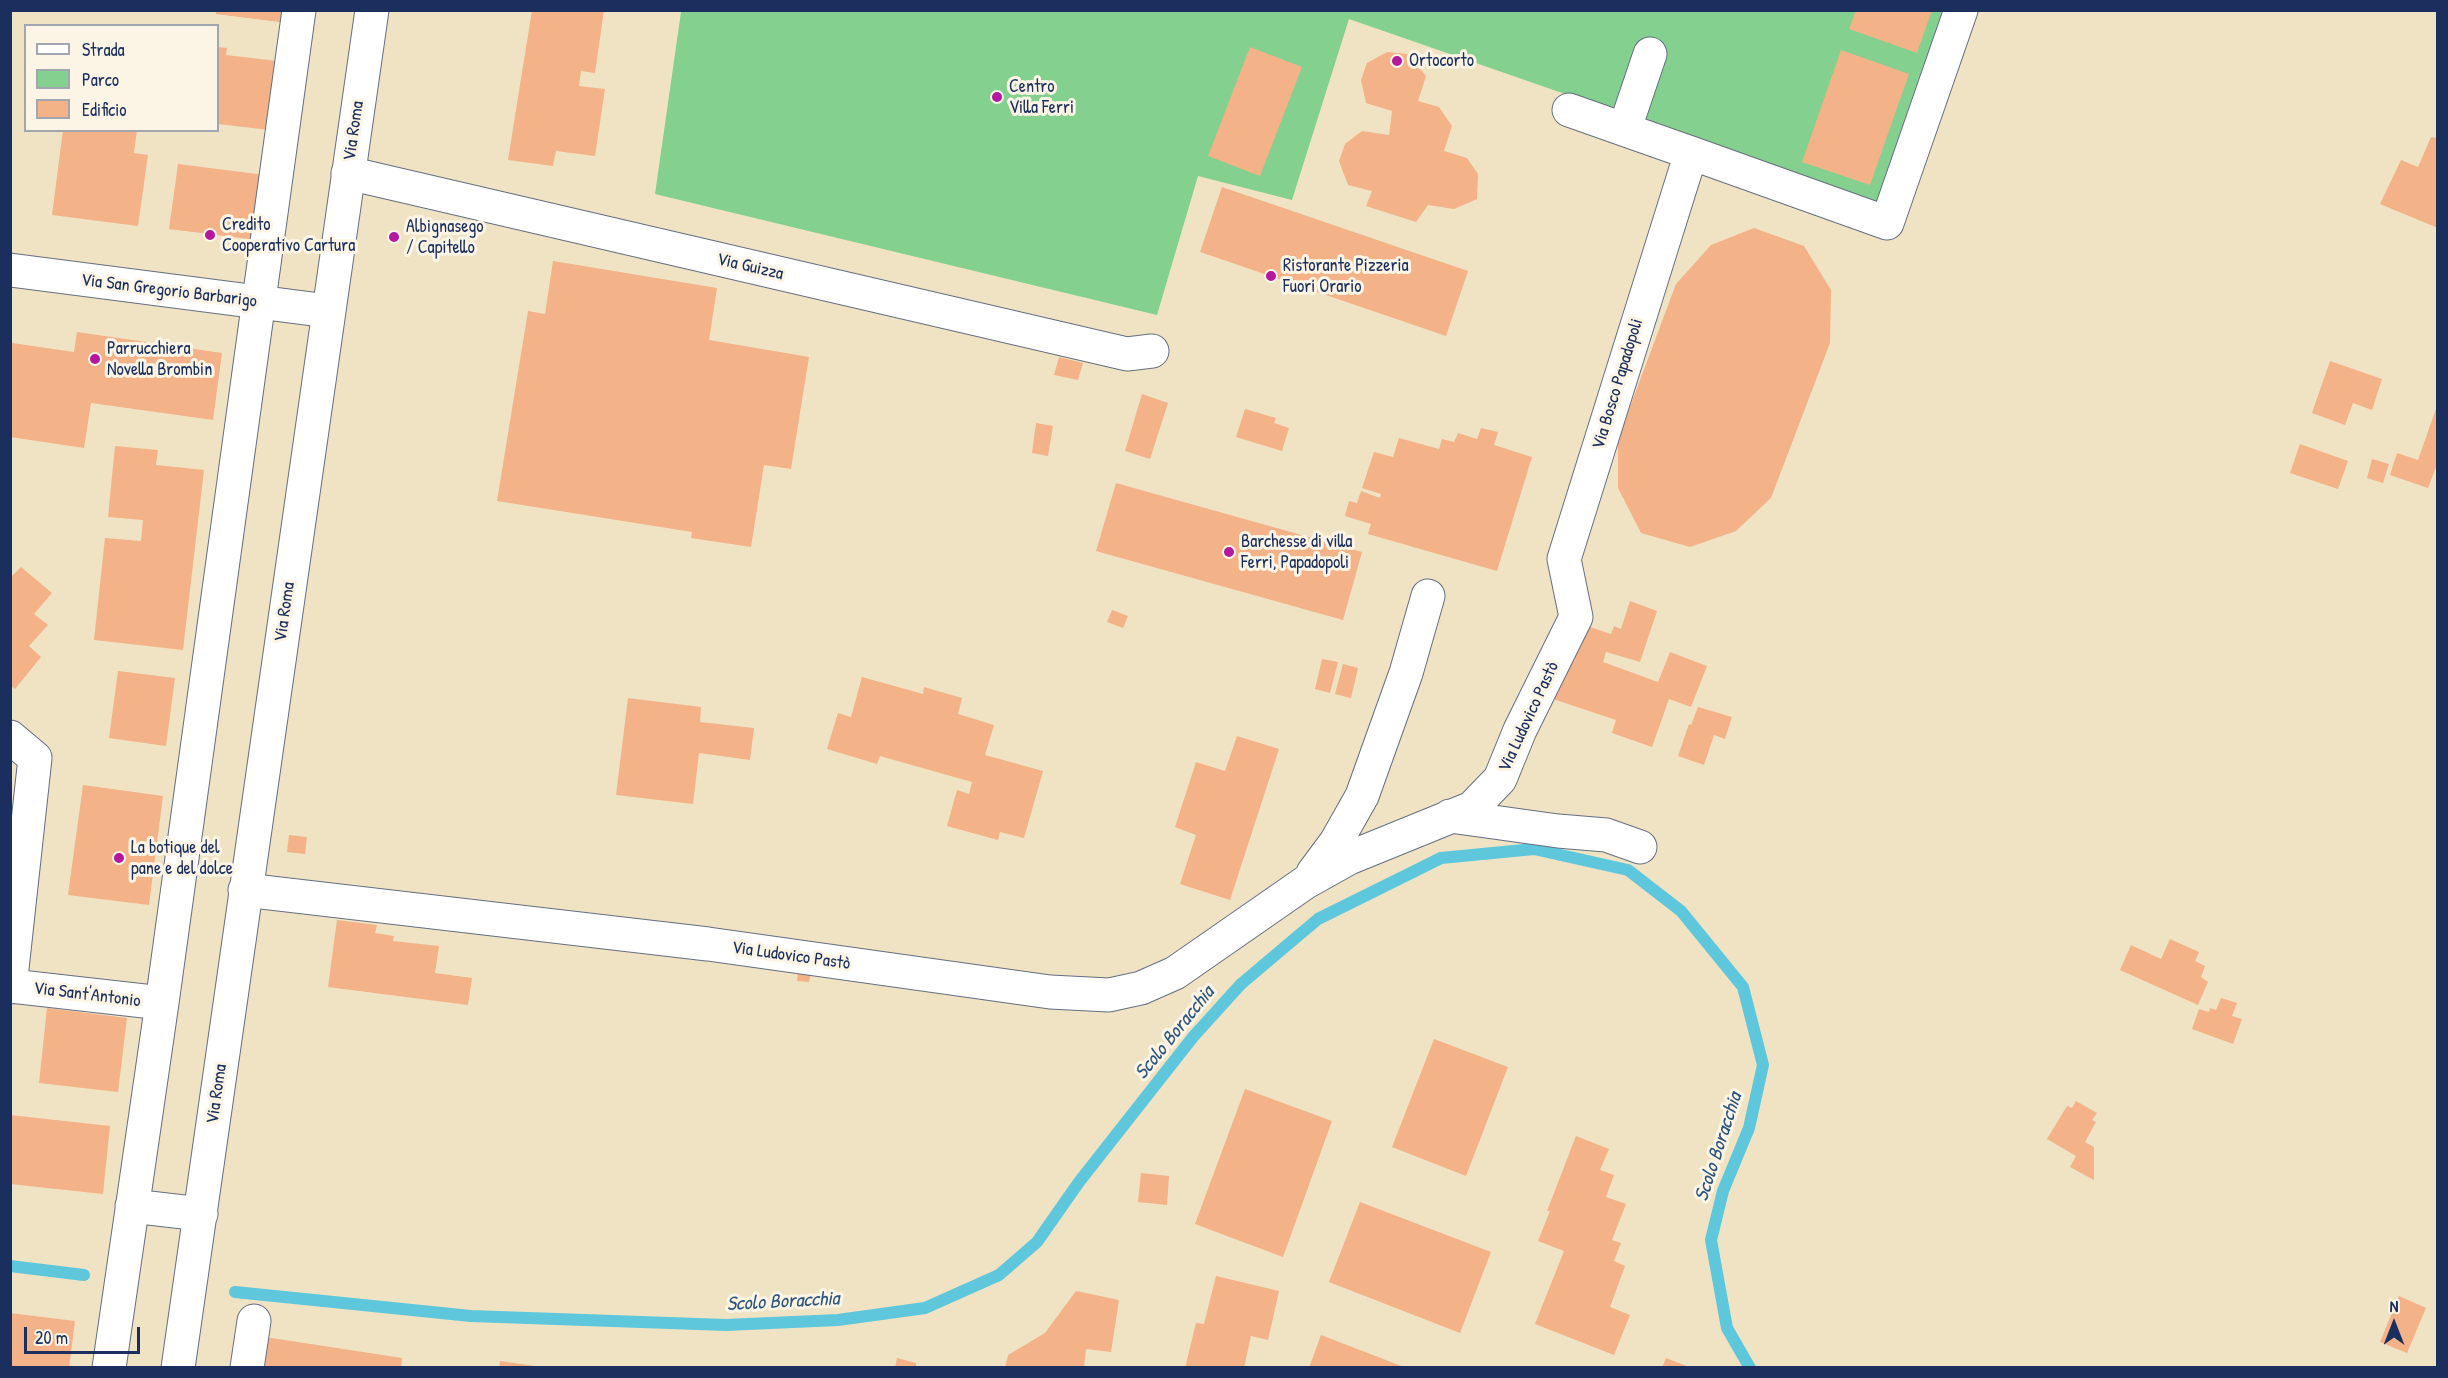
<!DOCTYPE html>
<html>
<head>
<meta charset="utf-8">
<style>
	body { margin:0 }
	#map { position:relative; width:2448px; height:1378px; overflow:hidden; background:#efe3c4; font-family:"Patrick Hand",sans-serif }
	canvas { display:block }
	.frame { position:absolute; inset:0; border:12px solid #1b2f5e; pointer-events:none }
	.legend { position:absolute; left:24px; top:24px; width:195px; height:108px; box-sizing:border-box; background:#fcf5e5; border:2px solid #a2a6af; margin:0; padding:8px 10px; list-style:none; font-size:18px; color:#1b2f5e }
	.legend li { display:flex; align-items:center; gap:12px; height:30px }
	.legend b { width:30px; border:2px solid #a2a6af }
	.north { position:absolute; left:2364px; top:1294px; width:60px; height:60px; -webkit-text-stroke:4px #fcf5e5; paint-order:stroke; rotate:0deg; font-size:16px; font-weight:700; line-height:24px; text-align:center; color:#1b2f5e }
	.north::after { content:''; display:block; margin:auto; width:21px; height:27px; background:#1b2f5e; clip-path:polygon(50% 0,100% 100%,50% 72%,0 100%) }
	.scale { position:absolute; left:24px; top:1327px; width:116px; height:27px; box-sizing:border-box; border:3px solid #1b2f5e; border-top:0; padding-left:8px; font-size:18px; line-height:21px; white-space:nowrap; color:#1b2f5e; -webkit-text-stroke:4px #fcf5e5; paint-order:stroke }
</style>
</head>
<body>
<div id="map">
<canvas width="2448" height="1378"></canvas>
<div class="frame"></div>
<ul class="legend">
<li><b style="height:8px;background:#fff"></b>Strada</li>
<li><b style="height:16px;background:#84d08e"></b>Parco</li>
<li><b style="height:16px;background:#f3b288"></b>Edificio</li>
</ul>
<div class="north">N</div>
<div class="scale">20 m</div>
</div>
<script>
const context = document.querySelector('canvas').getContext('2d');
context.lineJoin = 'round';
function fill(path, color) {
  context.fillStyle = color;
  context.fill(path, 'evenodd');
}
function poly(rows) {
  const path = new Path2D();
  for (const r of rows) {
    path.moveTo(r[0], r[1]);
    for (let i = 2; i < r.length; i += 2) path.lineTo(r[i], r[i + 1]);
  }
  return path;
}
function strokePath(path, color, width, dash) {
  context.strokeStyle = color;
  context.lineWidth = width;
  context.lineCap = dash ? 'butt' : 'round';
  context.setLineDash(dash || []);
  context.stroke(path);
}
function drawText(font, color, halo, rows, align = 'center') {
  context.font = font + ' "Patrick Hand",sans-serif';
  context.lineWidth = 6;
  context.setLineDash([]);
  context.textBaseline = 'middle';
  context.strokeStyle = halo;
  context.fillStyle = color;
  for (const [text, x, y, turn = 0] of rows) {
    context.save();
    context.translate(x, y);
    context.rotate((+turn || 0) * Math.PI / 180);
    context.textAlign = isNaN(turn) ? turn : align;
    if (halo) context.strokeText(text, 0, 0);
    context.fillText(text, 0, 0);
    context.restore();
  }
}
fill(poly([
	[672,11,1979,11,1908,213,1349,19,1292,200,1198,176,1157,315,655,194,681,12]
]), '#84d08e');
strokePath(poly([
	[10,1266,84,1275],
	[235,1292,471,1316,726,1325,838,1320,925,1308,999,1275,1037,1242,1079,1182,1193,1037,1241,984,1318,919,1441,858,1534,849,1628,870,1681,911,1743,987,1763,1065,1749,1128,1723,1191,1711,1240,1727,1328,1750,1368]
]), '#5fc7dc', 12);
fill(poly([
	[216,10,296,10,295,24,216,14],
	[532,10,604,10,595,73,581,71,579,86,605,89,595,156,556,151,553,166,508,160],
	[1856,10,1932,10,1917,53,1849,29],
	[218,47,227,48,226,55,286,62,278,131,218,124],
	[1250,47,1302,67,1260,176,1208,156],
	[1841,50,1909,74,1870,185,1802,162],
	[1387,52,1408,54,1426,76,1418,101,1439,107,1452,126,1444,151,1467,158,1478,174,1477,199,1454,209,1428,205,1416,222,1366,206,1372,191,1348,185,1339,161,1345,144,1362,131,1389,135,1392,111,1366,103,1361,80,1367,63],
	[63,130,137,130,134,153,148,155,138,226,52,215],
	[2431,137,2438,138,2438,228,2380,204,2401,160,2418,167],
	[178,164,273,176,265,241,169,229],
	[1222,187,1468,271,1446,336,1200,252],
	[1754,228,1804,246,1831,290,1830,343,1771,498,1736,531,1690,547,1641,533,1618,488,1618,439,1676,284,1711,245],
	[553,261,717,288,709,340,809,357,791,469,764,465,751,547,691,538,692,532,497,501,528,311,545,314],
	[77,332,222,353,213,420,91,403,84,448,10,437,12,343,74,352],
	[1059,357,1083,363,1078,380,1054,375],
	[2330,361,2382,379,2372,410,2353,403,2345,425,2312,413],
	[1142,394,1168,403,1150,459,1125,451],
	[2438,403,2438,462,2428,488,2390,475,2397,453,2418,460],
	[1245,409,1276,418,1274,423,1289,428,1282,451,1236,437],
	[1036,423,1053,426,1048,456,1032,453],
	[1481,428,1498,432,1494,445,1532,457,1497,571,1368,534,1371,524,1345,516,1349,501,1357,503,1361,491,1380,498,1381,494,1362,488,1374,452,1393,457,1399,438,1439,449,1442,439,1454,442,1458,433,1477,439],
	[2300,444,2348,461,2338,489,2290,473],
	[115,446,158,450,156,465,204,470,183,650,94,640,105,538,141,541,143,520,108,517],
	[2372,459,2389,464,2383,483,2367,478],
	[1116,483,1362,552,1343,620,1096,551],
	[21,567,52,593,34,614,48,625,29,646,41,657,15,689,10,685,10,578],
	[1630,601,1657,611,1640,662,1606,652,1603,662,1658,682,1670,652,1707,666,1691,707,1669,699,1652,747,1612,733,1616,720,1550,698,1564,658,1574,661,1582,638,1590,627,1611,634,1614,626,1621,629],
	[1112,610,1128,616,1123,628,1107,622],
	[1322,659,1338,662,1330,693,1315,689],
	[1343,664,1358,668,1351,698,1335,694],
	[118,671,175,678,166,746,109,738],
	[862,677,923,694,924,687,962,698,958,714,994,725,985,755,1043,771,1024,838,1000,832,998,840,947,826,957,790,969,794,972,782,880,756,877,764,827,749,838,713,851,717],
	[628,698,701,707,700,722,754,728,750,760,699,753,693,804,616,795],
	[1698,707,1732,717,1725,739,1714,735,1704,765,1678,756,1689,724,1691,725],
	[1237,736,1279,749,1230,900,1180,884,1196,835,1175,827,1196,762,1225,771],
	[83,785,163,796,149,905,68,895],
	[289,835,307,837,305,854,287,852],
	[337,920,377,925,375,933,394,936,393,941,439,946,435,973,472,978,468,1005,328,987],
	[2170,939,2199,952,2195,961,2205,966,2201,977,2208,982,2198,1005,2120,970,2131,945,2161,959],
	[798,971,811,973,809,982,797,981],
	[2221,998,2237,1003,2232,1016,2242,1019,2233,1044,2192,1029,2199,1009,2209,1012,2210,1008,2216,1010],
	[47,1008,127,1018,118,1092,39,1083],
	[1434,1039,1508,1067,1466,1176,1392,1147],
	[1245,1089,1332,1121,1283,1257,1195,1224],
	[2076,1101,2097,1113,2092,1120,2096,1122,2085,1142,2094,1147,2094,1180,2070,1167,2076,1156,2047,1139,2067,1106,2072,1108],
	[10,1115,110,1126,103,1194,10,1184],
	[1576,1136,1609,1149,1600,1170,1614,1175,1606,1197,1626,1204,1612,1240,1621,1243,1614,1261,1625,1266,1610,1307,1630,1315,1614,1355,1535,1324,1564,1251,1538,1241,1550,1211,1547,1211],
	[1141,1173,1169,1176,1167,1205,1138,1202],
	[1360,1202,1491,1252,1460,1333,1329,1282],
	[1216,1276,1279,1291,1268,1340,1251,1336,1244,1368,1185,1368,1196,1323,1204,1324],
	[1076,1291,1119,1300,1111,1352,1086,1349,1084,1368,1005,1368,1008,1355,1045,1333],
	[2399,1296,2426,1308,2407,1353,2380,1342],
	[10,1313,75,1321,69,1368,10,1368],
	[1321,1335,1404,1367,1404,1368,1309,1368],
	[265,1337,402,1358,401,1368,261,1368],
	[897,1358,916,1363,916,1368,895,1368],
	[1666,1358,1689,1367,1689,1368,1662,1368],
	[500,1361,535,1366,535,1368,499,1368]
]), '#f3b288');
const minor = poly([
	[1569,110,1691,153],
	[1625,128,1650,54],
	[348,173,1127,354,1152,351],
	[10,270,328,311],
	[10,737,35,758,10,987],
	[1450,816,1558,831,1606,835,1640,847],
	[1313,873,1336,842,1362,796,1406,673,1428,596],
	[245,890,708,944,1050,992,1109,995,1141,988,1175,973,1306,882,1349,858,1472,808,1500,779,1520,730,1576,617,1564,559,1691,153,1887,223,1961,10],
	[11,986,162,1003],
	[132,1206,201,1214],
	[109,1368,162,1003,299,10],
	[247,1368,254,1321]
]);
const major = poly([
	[178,1368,372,10]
]);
strokePath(minor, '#656e82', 35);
strokePath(major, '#656e82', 35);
strokePath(minor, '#fff', 33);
strokePath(major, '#fff', 33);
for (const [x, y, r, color] of [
	[1397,61,6,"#b5179e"],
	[997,97,6,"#b5179e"],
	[210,235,6,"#b5179e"],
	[394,237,6,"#b5179e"],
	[1271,276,6,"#b5179e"],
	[95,359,6,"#b5179e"],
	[1229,552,6,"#b5179e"],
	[119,858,6,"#b5179e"]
]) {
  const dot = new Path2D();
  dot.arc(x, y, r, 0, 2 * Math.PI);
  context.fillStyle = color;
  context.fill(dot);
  strokePath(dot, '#fcf5e5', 2);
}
drawText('18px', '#1b2f5e', '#fcf5e5', [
	["Ortocorto",1409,61],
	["Centro",1009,87],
	["Villa Ferri",1009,108],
	["Credito",222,225],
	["Cooperativo Cartura",222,246],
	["Albignasego",406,227],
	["/ Capitello",406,248],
	["Ristorante Pizzeria",1283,266],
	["Fuori Orario",1283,287],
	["Parrucchiera",107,349],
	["Novella Brombin",107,370],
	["Barchesse di villa",1241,542],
	["Ferri, Papadopoli",1241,563],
	["La botique del",131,848],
	["pane e del dolce",131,869]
], 'left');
drawText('18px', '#1b2f5e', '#fcf5e5', [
	["Via Roma",354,131,-82],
	["Via Guizza",750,267,13],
	["Via San Gregorio Barbarigo",169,291,7],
	["Via Bosco Papadopoli",1618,384,-73],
	["Via Roma",285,612,-82],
	["Via Ludovico Pastò",1529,717,-65],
	["Via Ludovico Pastò",791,956,8],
	["Via Sant'Antonio",87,995,7],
	["Via Roma",217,1094,-82]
]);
drawText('italic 20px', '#2c557e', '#fcf5e5', [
	["Scolo Boracchia",1175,1033,-51],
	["Scolo Boracchia",1719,1147,-72],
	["Scolo Boracchia",783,1302,-3]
]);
</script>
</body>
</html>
